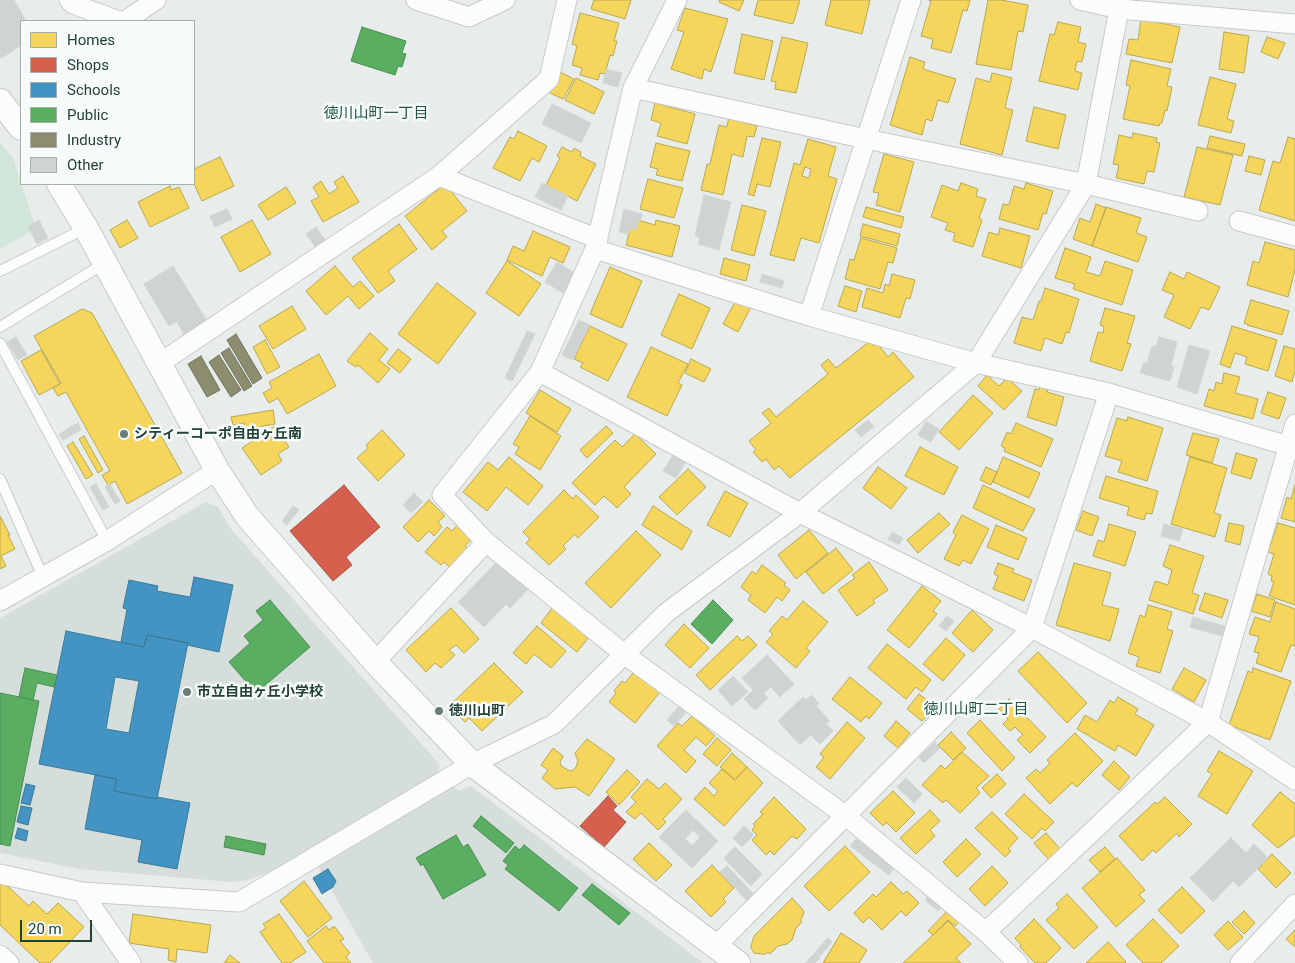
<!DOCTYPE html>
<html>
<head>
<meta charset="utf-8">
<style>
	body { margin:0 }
	#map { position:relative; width:1295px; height:963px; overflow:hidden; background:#e8edeb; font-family:Roboto,sans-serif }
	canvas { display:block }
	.legend { position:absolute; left:20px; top:20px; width:175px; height:165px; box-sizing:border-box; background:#f7fbf9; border:1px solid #a3b1ad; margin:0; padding:6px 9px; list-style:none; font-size:15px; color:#24423a }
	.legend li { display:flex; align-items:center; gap:10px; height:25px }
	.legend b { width:25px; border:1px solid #a3b1ad }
	.scale { position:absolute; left:20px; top:920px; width:72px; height:22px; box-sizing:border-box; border:2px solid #24423a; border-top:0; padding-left:6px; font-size:15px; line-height:18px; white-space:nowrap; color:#24423a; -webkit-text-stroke:4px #f7fbf9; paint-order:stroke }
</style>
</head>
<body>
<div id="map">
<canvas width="1295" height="963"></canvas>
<ul class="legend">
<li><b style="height:14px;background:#f6d55c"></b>Homes</li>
<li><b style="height:14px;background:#d6604d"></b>Shops</li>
<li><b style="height:14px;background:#4393c3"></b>Schools</li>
<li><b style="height:14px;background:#5aae61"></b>Public</li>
<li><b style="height:14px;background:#8c8c6e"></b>Industry</li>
<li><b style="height:14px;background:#cfd4d2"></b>Other</li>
</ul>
<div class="scale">20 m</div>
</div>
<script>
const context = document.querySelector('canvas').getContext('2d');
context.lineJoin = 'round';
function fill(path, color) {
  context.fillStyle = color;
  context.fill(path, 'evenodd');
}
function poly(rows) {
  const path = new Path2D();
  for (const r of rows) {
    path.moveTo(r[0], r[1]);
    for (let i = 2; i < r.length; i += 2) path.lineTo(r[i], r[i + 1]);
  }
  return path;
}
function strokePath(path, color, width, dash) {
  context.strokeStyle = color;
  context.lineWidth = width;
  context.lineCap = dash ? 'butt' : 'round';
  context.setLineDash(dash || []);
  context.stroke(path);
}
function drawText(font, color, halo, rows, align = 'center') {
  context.font = font + ' Roboto,"Noto Sans JP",sans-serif';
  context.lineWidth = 5;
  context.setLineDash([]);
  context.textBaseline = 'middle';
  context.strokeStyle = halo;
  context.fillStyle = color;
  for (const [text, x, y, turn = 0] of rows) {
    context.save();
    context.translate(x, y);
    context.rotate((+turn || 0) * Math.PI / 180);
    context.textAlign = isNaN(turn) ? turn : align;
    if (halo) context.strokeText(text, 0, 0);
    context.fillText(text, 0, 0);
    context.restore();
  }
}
fill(poly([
	[206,502,218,507,231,529,440,765,438,775,459,791,471,786,703,963,373,963,308,849,269,872,248,880,231,882,79,869,0,853,0,618]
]), '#d6dedb');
fill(poly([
	[0,142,13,158,36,229,0,249]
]), '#d1e6d8');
const homes = poly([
	[594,0,631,0,625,19,591,9,594,0],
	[720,0,744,0,739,11,719,2,720,0],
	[758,0,800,0,793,24,754,15,758,0],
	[831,0,870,0,862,34,825,25,831,0],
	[929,0,970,0,967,11,963,10,951,53,931,48,933,39,921,36,931,1,929,0],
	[988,0,1001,0,1028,5,1023,32,1018,31,1011,70,976,64,988,0],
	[685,8,728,19,711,72,704,69,702,79,671,69,684,32,677,30,685,8],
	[580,13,619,23,614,41,617,41,613,56,610,55,605,74,600,73,598,80,580,75,582,68,572,65,577,46,572,44,580,13],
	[1141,19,1180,27,1172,63,1126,54,1129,39,1138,40,1141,19],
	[1058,22,1081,27,1078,42,1086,44,1082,62,1077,61,1075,71,1082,73,1078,90,1039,81,1050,34,1054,35,1058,22],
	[1224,32,1249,36,1244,73,1219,69,1224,32],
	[742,34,773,41,764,80,734,73,742,34],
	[782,37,808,43,796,93,775,89,776,82,771,81,782,37],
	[1267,37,1285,43,1278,59,1261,52,1267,37],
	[910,57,925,62,923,69,956,79,948,103,938,100,932,121,926,119,922,135,890,125,910,57],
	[1131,60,1171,69,1167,86,1172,87,1167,111,1165,110,1162,123,1160,123,1159,126,1123,119,1130,86,1126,85,1131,60],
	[558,71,574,79,563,99,548,92,558,71],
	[992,73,1012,78,1005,108,1013,110,1002,155,960,144,976,78,990,82,992,73],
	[1210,77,1236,84,1227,119,1234,121,1231,133,1198,125,1210,77],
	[576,78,604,92,594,114,565,100,576,78],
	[655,103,695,114,687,144,657,136,661,123,651,120,655,103],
	[1034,107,1066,115,1058,149,1026,141,1034,107],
	[729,116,746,120,745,123,757,126,754,137,747,136,743,157,732,154,723,195,701,190,707,164,710,164,719,125,727,127,729,116],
	[518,131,547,146,539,162,532,158,520,181,493,168,510,137,514,139,518,131],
	[1133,133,1157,138,1156,142,1160,143,1154,172,1147,171,1144,184,1116,178,1119,165,1113,164,1119,135,1132,138,1133,133],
	[1210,136,1245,144,1242,156,1207,148,1210,136],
	[1288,137,1295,139,1295,221,1259,210,1273,161,1280,163,1288,137],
	[762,138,781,142,770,187,757,184,754,196,748,194,762,138],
	[808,139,836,147,828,176,837,179,819,243,801,238,794,261,770,255,794,163,800,165,808,139],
	[805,167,811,169,809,178,802,176,805,167],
	[656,143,690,151,682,181,656,175,658,169,650,167,656,143],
	[562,147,572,152,574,148,581,152,580,156,596,164,577,201,546,185,560,158,557,156,562,147],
	[1197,147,1233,155,1220,205,1184,197,1197,147],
	[884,154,914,162,900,212,876,205,879,193,873,192,884,154],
	[1249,156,1265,160,1261,175,1245,171,1249,156],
	[220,157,234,186,202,201,194,184,194,169,220,157],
	[343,176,359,202,323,222,311,201,319,197,313,187,321,181,329,194,338,188,334,182,343,176],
	[648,179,683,188,674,218,640,209,648,179],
	[961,183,978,189,976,196,986,199,979,218,982,220,973,247,953,241,955,233,945,230,948,223,931,217,942,185,958,191,961,183],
	[1026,183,1053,191,1046,214,1043,213,1038,230,999,219,1003,204,1009,205,1014,186,1024,189,1026,183],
	[445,184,467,211,442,231,447,237,432,250,405,216,445,184],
	[170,186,171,190,179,187,189,208,150,227,138,202,170,186],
	[286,187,296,203,268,220,258,205,286,187],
	[1096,204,1106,208,1092,246,1073,239,1080,218,1090,222,1096,204],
	[742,205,766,211,754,256,731,250,742,205],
	[866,207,904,217,901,228,863,217,866,207],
	[1106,207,1141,218,1136,233,1147,237,1138,262,1092,246,1106,207],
	[127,220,138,238,120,248,110,230,127,220],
	[252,220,271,254,240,272,221,237,252,220],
	[638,220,655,225,656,220,680,226,672,257,626,245,630,228,636,230,638,220],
	[399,224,417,249,388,271,395,281,378,293,352,258,399,224],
	[863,224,900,234,897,246,860,236,863,224],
	[1000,228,1030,236,1021,268,982,256,989,232,998,235,1000,228],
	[533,231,570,247,563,263,550,257,542,276,507,260,513,246,524,251,533,231],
	[861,238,897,248,893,263,888,262,880,289,845,279,850,259,854,260,861,238],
	[1265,242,1295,250,1295,270,1288,297,1247,285,1253,261,1259,263,1265,242],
	[1065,248,1091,257,1086,272,1100,276,1105,261,1133,270,1122,305,1073,289,1075,284,1055,278,1065,248],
	[724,258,750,265,746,281,720,274,724,258],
	[507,261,541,284,519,316,486,293,507,261],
	[335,266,353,287,360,281,374,296,359,309,348,296,326,315,306,291,335,266],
	[610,267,642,281,622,328,590,314,610,267],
	[1170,272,1184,279,1187,272,1220,287,1209,310,1201,307,1190,329,1164,317,1174,295,1162,290,1170,272],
	[892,274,915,280,910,299,906,298,900,318,862,307,867,288,883,293,885,284,889,286,892,274],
	[437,283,476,313,438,364,398,334,437,283],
	[845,286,862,291,856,312,838,306,845,286],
	[1045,288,1079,299,1069,333,1066,332,1062,344,1045,338,1041,351,1014,343,1022,317,1033,320,1039,301,1041,301,1045,288],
	[679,294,710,308,692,349,661,335,679,294],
	[736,300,751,307,738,332,723,324,736,300],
	[1251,300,1289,311,1282,335,1247,325,1247,324,1244,323,1251,300],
	[292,306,306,329,273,349,259,326,292,306],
	[1105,308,1135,316,1127,343,1131,344,1122,371,1090,361,1098,332,1103,333,1104,327,1100,325,1105,308],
	[82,309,92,313,182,473,127,504,115,481,108,485,102,475,110,471,66,392,58,396,53,388,61,383,34,336,82,309],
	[590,326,627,344,608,381,580,367,583,363,574,359,590,326],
	[1232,326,1277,340,1268,371,1245,364,1247,357,1235,353,1230,368,1220,364,1232,326],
	[370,333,388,349,379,360,390,369,378,383,358,365,356,367,347,361,370,333],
	[265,340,280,367,267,374,253,347,265,340],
	[870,341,874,346,877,343,888,357,893,352,914,377,790,478,779,466,774,470,766,459,762,462,753,452,756,450,749,441,771,423,762,413,769,408,776,417,828,374,821,365,828,359,836,368,870,341],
	[1284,346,1295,349,1295,371,1292,382,1275,376,1284,346],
	[651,347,688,364,678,383,682,385,667,416,627,397,651,347],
	[398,349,411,359,400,373,387,363,398,349],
	[41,350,60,384,39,395,21,361,41,350],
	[319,354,336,386,287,414,278,398,269,403,263,393,272,388,269,382,319,354],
	[691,359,711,369,704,382,685,373,691,359],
	[1224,373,1240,377,1235,393,1258,399,1253,419,1204,406,1209,389,1214,391,1216,382,1222,384,1224,373],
	[987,375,999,386,1007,378,1022,391,1004,410,978,386,987,375],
	[1040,386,1048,388,1047,392,1064,397,1056,426,1027,417,1035,389,1039,390,1040,386],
	[540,390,571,409,557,432,526,413,540,390],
	[1268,392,1286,398,1279,419,1261,413,1268,392],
	[973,395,993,413,959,450,939,432,973,395],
	[273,410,275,424,245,429,244,423,233,425,231,417,273,410],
	[530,416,561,436,540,470,515,454,519,447,513,444,530,416],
	[1128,417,1163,428,1147,481,1118,472,1122,461,1105,456,1117,418,1127,421,1128,417],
	[1016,423,1053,439,1041,467,1004,451,1005,448,1001,446,1007,432,1011,434,1016,423],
	[275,426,289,447,278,454,282,461,261,475,242,448,275,426],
	[606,426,613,433,587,458,580,450,606,426],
	[382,430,405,455,378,481,357,458,368,448,366,445,382,430],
	[1193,433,1219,439,1212,463,1186,455,1193,433],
	[635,434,656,454,624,487,631,494,617,508,604,496,595,505,572,483,615,440,622,447,635,434],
	[84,436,103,470,98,473,79,439,84,436],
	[73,442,93,475,86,479,67,446,73,442],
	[920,447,958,467,944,495,905,476,920,447],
	[1236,453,1257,459,1251,479,1231,473,1236,453],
	[509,457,543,486,528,505,506,487,487,511,463,492,488,462,498,470,509,457],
	[1003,457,1040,473,1029,498,993,482,1003,457],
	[1190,457,1227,468,1214,513,1221,515,1215,537,1171,524,1190,457],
	[878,467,907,488,891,509,863,488,878,467],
	[986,467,997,472,991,485,980,480,986,467],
	[688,469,706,487,677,515,659,497,688,469],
	[1106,476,1158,491,1152,514,1146,513,1144,520,1127,515,1129,507,1099,498,1106,476],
	[983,485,1035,509,1023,531,973,508,983,485],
	[1295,485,1295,522,1281,518,1287,497,1291,499,1295,485],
	[564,490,573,499,576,495,599,517,578,538,575,534,563,546,566,549,549,565,526,543,530,539,523,532,564,490],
	[725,491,748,503,730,537,707,525,725,491],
	[429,500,445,516,438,522,442,527,434,536,429,531,418,542,403,527,429,500],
	[653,506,692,531,682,550,642,525,653,506],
	[1083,511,1099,517,1092,536,1076,530,1083,511],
	[939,513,950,524,918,553,907,540,939,513],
	[962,515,989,529,971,564,963,560,959,566,944,559,956,535,953,532,962,515],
	[0,516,10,535,8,535,15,549,1,556,6,566,0,569,0,516],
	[459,523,474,536,465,546,468,549,456,573,444,562,441,565,425,552,447,527,452,531,459,523],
	[1229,523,1244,526,1240,545,1225,541,1229,523],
	[1278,523,1295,528,1295,605,1269,596,1274,582,1271,581,1272,576,1268,574,1274,554,1268,552,1278,523],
	[1109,524,1136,532,1125,566,1093,556,1098,540,1104,542,1109,524],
	[996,525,1027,538,1018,560,987,547,996,525],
	[809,530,828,553,796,579,778,555,809,530],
	[636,531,661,555,611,608,585,583,636,531],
	[1170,545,1204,556,1192,593,1199,595,1193,614,1149,600,1155,581,1168,585,1172,570,1163,566,1170,545],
	[836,548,853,570,823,594,806,572,836,548],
	[869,562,888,590,873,600,875,603,857,616,838,590,855,578,852,575,869,562],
	[998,563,1014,569,1012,572,1032,580,1024,601,993,589,998,576,994,574,998,563],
	[1074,563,1111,573,1102,605,1119,609,1110,641,1056,625,1074,563],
	[762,565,786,583,784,585,790,590,782,601,777,597,765,613,748,600,751,595,741,587,752,571,756,574,762,565],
	[922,586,941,601,933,611,937,614,909,648,887,630,922,586],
	[1205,593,1228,600,1222,618,1199,610,1205,593],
	[1257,594,1275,600,1270,617,1251,611,1257,594],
	[803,601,828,622,806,648,810,651,796,668,766,642,773,634,769,631,782,616,787,620,803,601],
	[1276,602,1295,609,1295,646,1291,645,1281,672,1256,663,1259,653,1254,652,1259,637,1249,634,1255,617,1270,622,1276,602],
	[556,603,593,632,577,652,541,623,556,603],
	[1148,605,1172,612,1167,629,1173,631,1160,673,1136,666,1139,657,1128,653,1140,615,1145,617,1148,605],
	[451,608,479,639,464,653,456,645,449,650,455,655,441,668,435,663,426,672,406,650,451,608],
	[972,610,993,630,973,652,952,633,972,610],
	[684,624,709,648,690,668,665,645,684,624],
	[537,626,566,651,551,668,534,654,526,664,513,653,537,626],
	[737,636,742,641,748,636,757,645,710,690,696,675,737,636],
	[946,638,965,655,943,681,923,664,946,638],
	[887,644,931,680,922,692,916,687,906,699,868,668,887,644],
	[1038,652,1087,703,1067,723,1018,671,1038,652],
	[494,663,523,692,482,731,469,718,465,722,449,706,494,663],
	[638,667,664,687,635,723,609,702,616,693,614,691,622,681,625,683,638,667],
	[1184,668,1206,680,1194,702,1172,689,1184,668],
	[1253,668,1291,681,1270,740,1229,725,1248,671,1252,673,1253,668],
	[850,677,882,703,869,719,866,716,861,722,832,699,850,677],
	[919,694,935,706,922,721,907,709,919,694],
	[1118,697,1138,709,1135,714,1154,725,1136,756,1118,745,1115,751,1077,729,1085,715,1097,722,1110,700,1114,703,1118,697],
	[1009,699,1046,737,1030,753,1017,740,1023,735,1015,727,1010,731,1003,724,1008,719,999,709,1009,699],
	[692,716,715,736,706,746,696,737,684,750,696,761,686,773,657,746,678,723,682,726,692,716],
	[980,720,1015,758,1002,771,967,733,980,720],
	[896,721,910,733,898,748,884,736,896,721],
	[847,722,865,738,830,779,816,767,824,757,820,754,847,722],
	[951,732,966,748,953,760,938,745,951,732],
	[1075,733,1103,761,1077,787,1072,783,1050,804,1026,778,1036,769,1040,773,1050,763,1047,760,1075,733],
	[717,738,731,750,717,766,703,754,717,738],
	[587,739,615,759,589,796,575,787,555,789,542,778,548,770,541,765,553,748,563,756,560,762,561,766,568,770,572,771,576,767,578,761,575,753,587,739],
	[1219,751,1253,771,1227,814,1198,796,1212,774,1207,771,1219,751],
	[962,752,989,776,976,788,980,793,960,813,946,800,943,803,922,785,941,765,945,769,962,752],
	[732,753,747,767,735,780,720,767,732,753],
	[1114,761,1130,777,1119,790,1102,775,1114,761],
	[747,767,763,783,724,826,694,799,705,787,714,796,718,791,709,783,722,769,735,780,747,767],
	[627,770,640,782,619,805,606,792,627,770],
	[997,774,1006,784,991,798,982,788,997,774],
	[647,779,659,789,665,783,682,799,663,819,666,822,658,830,641,813,635,819,626,812,636,802,631,797,647,779],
	[893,791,915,813,896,832,886,822,883,826,870,813,893,791],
	[1280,792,1295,804,1295,835,1278,848,1252,825,1280,792],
	[1024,794,1054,822,1045,831,1042,828,1032,839,1005,814,1024,794],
	[774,797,806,829,797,839,792,836,774,855,770,851,766,855,752,840,757,835,752,830,755,826,753,824,763,814,760,812,774,797],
	[1165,797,1192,824,1179,837,1177,833,1156,853,1153,850,1142,861,1119,836,1155,802,1157,804,1165,797],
	[930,810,940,821,930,830,935,836,916,854,900,838,930,810],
	[992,812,1018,838,1008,849,1011,851,1005,857,975,828,992,812],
	[1046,833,1061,850,1049,860,1034,843,1046,833],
	[966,839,981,854,957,877,943,862,966,839],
	[649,843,672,865,656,881,633,859,649,843],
	[845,846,870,872,829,911,804,886,845,846],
	[1105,847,1115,859,1100,872,1089,860,1105,847],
	[1272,854,1291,873,1276,888,1258,869,1272,854],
	[1117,858,1145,890,1139,895,1145,901,1116,927,1082,888,1117,858],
	[712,865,734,888,723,899,726,902,711,917,685,891,712,865],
	[992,866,1008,883,985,906,969,889,992,866],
	[2,881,29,906,33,901,47,914,58,903,84,927,50,963,40,963,0,925,0,883,2,881],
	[304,881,332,918,308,937,280,901,304,881],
	[891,882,903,894,907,891,919,903,906,916,901,911,882,930,869,917,863,923,854,913,873,894,876,897,891,882],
	[1182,887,1205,911,1181,934,1158,910,1182,887],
	[1067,894,1098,927,1074,949,1046,920,1059,908,1056,904,1067,894],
	[792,898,803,910,804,912,802,918,800,920,802,922,796,928,792,940,787,944,778,946,770,954,768,952,766,954,762,954,754,953,751,948,751,946,754,936,792,898],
	[949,909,961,920,955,926,948,920,933,935,928,931,949,909],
	[1244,911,1255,923,1244,934,1232,922,1244,911],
	[133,914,211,925,207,953,177,949,176,962,168,960,169,949,129,943,133,914],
	[279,914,306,952,290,963,282,963,260,932,266,928,263,924,279,914],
	[1034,919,1061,948,1046,963,1035,963,1020,947,1021,945,1015,938,1034,919],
	[1153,919,1179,946,1161,963,1143,963,1126,945,1153,919],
	[948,921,971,944,956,958,961,963,903,963,948,921],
	[1228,921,1243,937,1228,950,1214,935,1228,921],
	[326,926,329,930,334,926,344,939,340,941,350,953,346,957,351,963,324,963,307,941,326,926],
	[1295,930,1295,947,1286,939,1295,930],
	[841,933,867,950,859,963,823,963,841,933],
	[1108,942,1126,962,1125,963,1086,963,1108,942],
	[230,955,240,963,224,963,230,955]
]);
fill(homes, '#f6d55c');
strokePath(homes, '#b7a952', 1);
const shops = poly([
	[344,485,380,527,346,557,352,565,333,581,290,531,344,485],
	[608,796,617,806,613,810,626,822,604,847,580,826,608,796]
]);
fill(shops, '#d6604d');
strokePath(shops, '#a15747', 1);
const schools = poly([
	[194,577,233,585,219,652,187,645,188,643,147,635,144,647,121,642,127,609,123,608,129,580,158,586,157,591,190,597,194,577],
	[66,631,144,647,147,635,188,643,157,799,114,791,117,779,39,764,66,631],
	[115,677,139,681,129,733,106,729,115,677],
	[95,775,117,779,114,791,157,799,157,797,190,803,177,869,138,862,142,840,85,829,95,775],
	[26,784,35,786,30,805,21,803,26,784],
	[21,806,32,808,28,825,17,822,21,806],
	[18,828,28,831,26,841,15,838,18,828],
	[328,869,336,881,333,887,322,894,313,878,328,869]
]);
fill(schools, '#4393c3');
strokePath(schools, '#3a7b9a', 1);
const public = poly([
	[362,27,406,41,402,53,406,54,402,67,398,66,395,75,351,61,362,27],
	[270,600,310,647,256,693,229,662,250,643,244,636,263,620,256,611,270,600],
	[713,600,733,620,712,644,691,624,713,600],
	[25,668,57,675,54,687,37,683,33,700,19,697,25,668],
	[0,693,39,701,10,846,0,844,0,693],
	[481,816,514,843,506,853,473,826,481,816],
	[456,835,463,847,468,844,486,875,443,899,423,864,421,866,416,858,456,835],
	[226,836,266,844,264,855,224,847,226,836],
	[524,845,578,888,559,911,505,869,508,865,503,861,515,846,520,850,524,845],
	[592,884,630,913,619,925,582,895,592,884]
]);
fill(public, '#5aae61');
strokePath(public, '#4a8e55', 1);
const industry = poly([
	[236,334,262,378,253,384,227,340,236,334],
	[229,348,252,386,244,391,221,353,229,348],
	[219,355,241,390,231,397,209,362,219,355],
	[201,356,220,390,207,397,188,364,201,356]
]);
fill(industry, '#8c8c6e');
strokePath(industry, '#6d765e', 1);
const building = poly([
	[0,0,14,0,26,21,21,21,21,45,2,58,0,56,0,0],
	[606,69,622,73,618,87,603,83,606,69],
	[552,104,591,123,581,143,542,124,552,104],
	[542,183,568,196,561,210,535,197,542,183],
	[704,195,731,202,719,250,698,244,700,237,695,236,704,195],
	[227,209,232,219,215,227,210,216,227,209],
	[624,209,642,214,640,221,638,220,636,230,630,228,628,234,619,232,624,209],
	[39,220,48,238,37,244,28,227,39,220],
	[316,227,326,241,316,248,306,234,316,227],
	[557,262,575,273,563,293,545,282,557,262],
	[173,266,199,308,169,326,144,284,173,266],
	[762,274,784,281,782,288,760,282,762,274],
	[199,308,208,323,185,336,177,322,199,308],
	[579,320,590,325,572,360,562,355,579,320],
	[527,331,535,334,512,381,505,378,527,331],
	[16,337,27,355,18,360,7,342,16,337],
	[1159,337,1177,342,1171,366,1174,367,1170,381,1140,373,1144,362,1147,363,1152,346,1156,347,1159,337],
	[1189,345,1210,351,1197,394,1177,387,1189,345],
	[868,420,874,427,861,437,855,430,868,420],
	[926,421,939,429,931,442,918,435,926,421],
	[78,423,81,430,63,440,59,434,78,423],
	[674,454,686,461,676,478,663,471,674,454],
	[96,484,109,507,103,510,90,487,96,484],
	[110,484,120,501,115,504,105,487,110,484],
	[414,493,423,502,411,513,403,505,414,493],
	[293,506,299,510,287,525,282,521,293,506],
	[1164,524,1183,529,1179,541,1161,536,1164,524],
	[892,532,903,538,899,545,888,539,892,532],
	[497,562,533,584,510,608,506,604,484,627,458,602,497,562],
	[947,616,954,621,946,631,939,626,947,616],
	[1193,617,1228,627,1225,637,1190,627,1193,617],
	[767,655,794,684,780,697,771,687,764,693,768,698,755,710,744,699,753,690,742,678,767,655],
	[733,676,748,692,732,706,718,690,733,676],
	[811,695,819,703,816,706,830,721,826,724,833,731,820,744,811,735,800,745,778,721,803,697,806,700,811,695],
	[681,704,688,710,674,726,667,720,681,704],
	[935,742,940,748,924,763,919,757,935,742],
	[906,778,922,794,914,803,897,787,906,778],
	[686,810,718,841,692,868,659,837,686,810],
	[693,830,700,837,692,846,685,839,693,830],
	[744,826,754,835,742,847,733,838,744,826],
	[1231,838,1246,853,1254,844,1268,858,1239,887,1233,881,1213,902,1190,878,1231,838],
	[856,839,894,868,889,875,850,846,856,839],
	[735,847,762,874,751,886,724,858,735,847],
	[727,866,754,894,747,901,720,872,727,866],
	[931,893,944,905,938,911,925,900,931,893],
	[828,938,832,942,820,956,815,952,828,938],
	[815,953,820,958,815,963,805,963,815,953]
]);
fill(building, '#cfd4d2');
strokePath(building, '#d1d6d4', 1);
const service = poly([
	[0,271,86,228],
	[0,327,105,263],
	[0,343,107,541],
	[0,479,43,577]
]);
const minor = poly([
	[69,0,73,4,119,21],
	[416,0,469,17,505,0],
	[677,0,633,88,595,249,540,372,442,495,486,542,624,654,846,816,986,932,1018,963],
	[1080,0,1119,9,1120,0],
	[125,21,156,0],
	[633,88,866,139,1086,184,1198,211],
	[439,176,598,239],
	[1239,221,1295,236],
	[595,249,809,316,976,363,1109,393,1295,448],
	[809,316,911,0],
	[160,363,439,176,549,79,567,0],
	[540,372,800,513,1032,628,1208,722,1295,780],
	[0,601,107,541,217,470],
	[375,662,486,542],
	[0,874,82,892,239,902,472,764,554,724,666,613,800,513,976,363,1086,184,1119,9,1295,24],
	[82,892,131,963],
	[986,932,1208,722,1295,424],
	[715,947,1032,628,1109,393],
	[0,955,9,963],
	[1240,963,1295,904]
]);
const tertiary = poly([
	[0,101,21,128],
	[59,184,86,228,217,470,247,516,377,664,472,764,738,963]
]);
strokePath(service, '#c5cac8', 12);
strokePath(minor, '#c5cac8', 21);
strokePath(tertiary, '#c5cac8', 26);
strokePath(service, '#fcfcfc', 10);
strokePath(minor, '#fcfcfc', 19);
strokePath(tertiary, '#fcfcfc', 24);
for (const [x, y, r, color] of [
	[124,434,5,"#697e78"],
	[187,692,5,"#697e78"],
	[439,711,5,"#697e78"]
]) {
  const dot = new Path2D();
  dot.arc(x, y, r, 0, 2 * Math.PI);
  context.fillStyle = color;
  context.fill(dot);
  strokePath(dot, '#f7fbf9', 2);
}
drawText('bold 14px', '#24423a', '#f7fbf9', [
	["シティーコーポ自由ヶ丘南",134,434],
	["市立自由ヶ丘小学校",197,692],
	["徳川山町",449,711]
], 'left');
drawText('15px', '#1f5548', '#f7fbf9', [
	["徳川山町一丁目",376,114],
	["徳川山町二丁目",976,710]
]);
</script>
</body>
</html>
